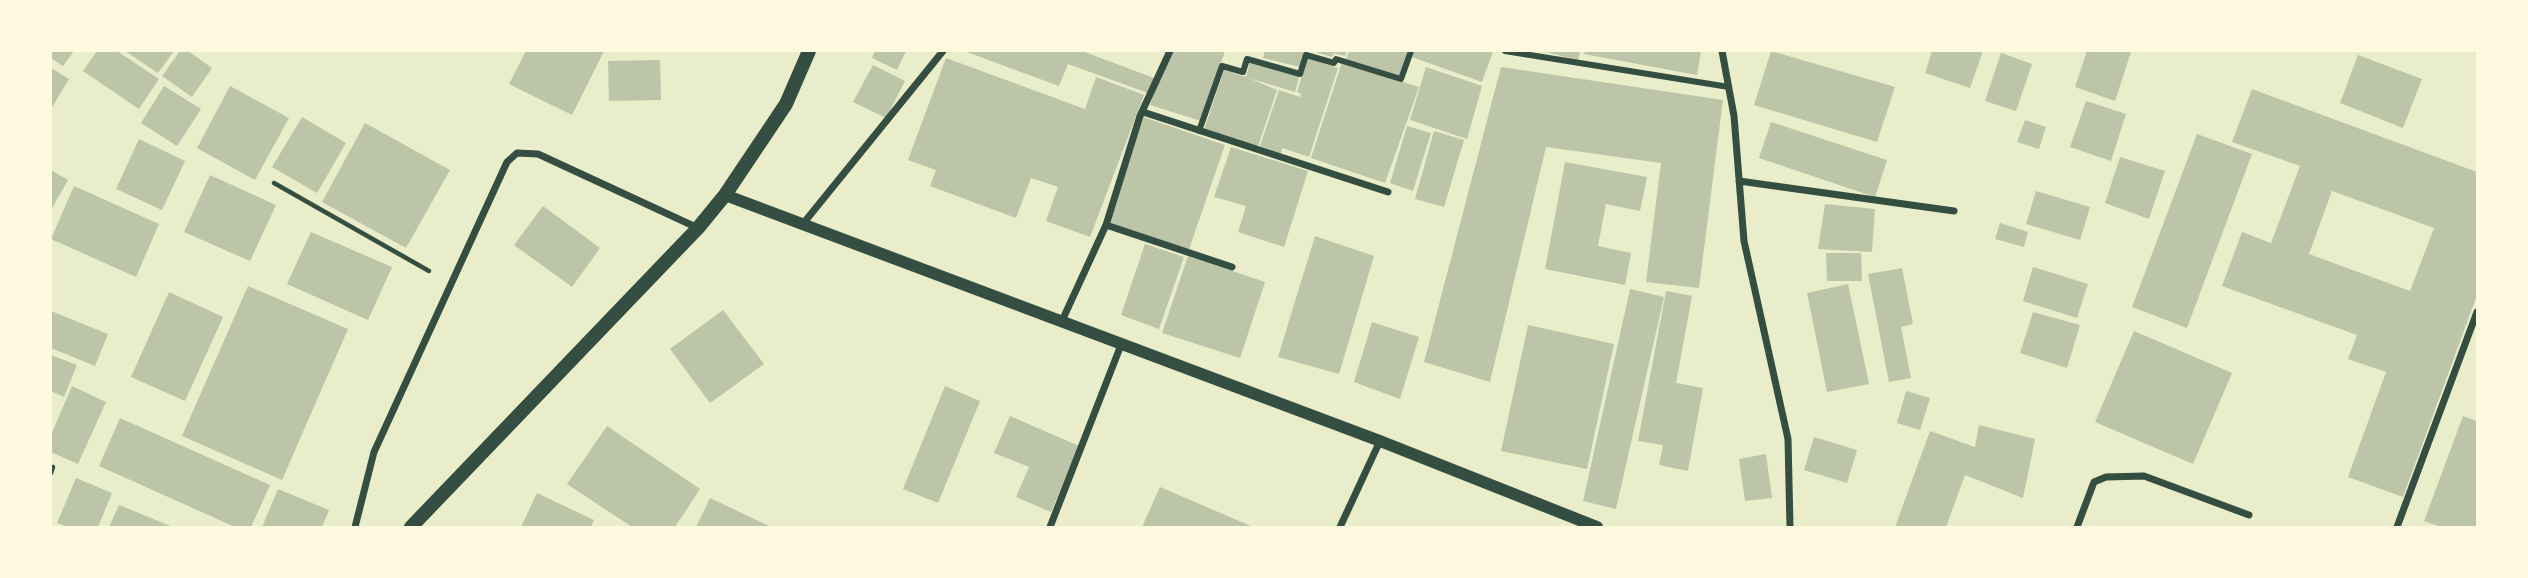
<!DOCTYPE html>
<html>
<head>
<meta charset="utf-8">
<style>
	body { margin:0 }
	#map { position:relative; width:2528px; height:578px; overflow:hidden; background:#e9edc9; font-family:Quicksand,sans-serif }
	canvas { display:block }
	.frame { position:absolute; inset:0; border:52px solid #fefae0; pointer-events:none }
</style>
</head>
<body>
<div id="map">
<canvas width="2528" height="578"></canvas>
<div class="frame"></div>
</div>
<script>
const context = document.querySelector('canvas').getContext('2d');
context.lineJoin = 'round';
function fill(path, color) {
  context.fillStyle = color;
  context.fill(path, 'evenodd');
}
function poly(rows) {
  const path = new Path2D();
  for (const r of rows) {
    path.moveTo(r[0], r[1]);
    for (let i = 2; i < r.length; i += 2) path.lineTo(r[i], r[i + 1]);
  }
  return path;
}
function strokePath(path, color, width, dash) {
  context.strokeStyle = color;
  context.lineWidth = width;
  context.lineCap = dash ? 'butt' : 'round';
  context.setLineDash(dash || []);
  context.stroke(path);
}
fill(poly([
	[51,51,74,51,63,66,51,58],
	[97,51,117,51,159,79,139,109,83,71],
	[125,51,174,51,158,73],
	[180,51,188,51,212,68,192,97,162,76],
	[526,51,604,51,572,115,509,84],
	[875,51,906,51,897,70,872,58],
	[964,51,1082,51,1154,78,1148,93,1068,64,1059,86],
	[1169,51,1225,51,1201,121,1150,105],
	[1265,51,1305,51,1300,67,1263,58],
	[1312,51,1347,51,1345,56,1334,53,1332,57],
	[1349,51,1409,51,1400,78,1346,59],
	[1411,51,1493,51,1482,82,1409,56],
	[1542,51,1580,51,1578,60],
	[1585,51,1701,51,1697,75,1584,54],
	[1771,51,1895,87,1877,142,1754,105],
	[1932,51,1983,51,1970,88,1925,73],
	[2087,51,2131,52,2115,101,2075,87],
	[2001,53,2032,64,2016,111,1985,101],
	[2358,55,2422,79,2403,128,2340,103],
	[946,58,1085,109,1096,77,1144,95,1090,237,1046,221,1058,187,1031,178,1016,218,930,186,936,170,908,160],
	[1307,58,1338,68,1309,157,1282,148,1281,154,1260,146,1279,90,1300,97,1301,94,1297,92],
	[660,60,661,100,609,101,608,61],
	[1342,62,1419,87,1385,183,1311,158],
	[1250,63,1299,77,1295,92,1249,78,1277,90,1258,146,1204,130,1224,70,1246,77],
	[873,65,905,81,886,118,853,102],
	[1426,67,1482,86,1467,139,1410,120],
	[1501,67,1723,100,1699,288,1646,282,1661,163,1546,147,1490,382,1424,362],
	[51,68,69,79,51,109],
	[164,86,201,109,177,146,141,123],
	[230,86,289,118,255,180,197,148],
	[2252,89,2477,172,2477,295,2403,497,2348,477,2386,372,2348,359,2357,335,2222,286,2242,232,2271,243,2300,166,2232,142],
	[2332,191,2434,228,2410,291,2309,254],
	[2086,101,2126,114,2111,161,2070,147],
	[302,117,346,143,317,193,272,167],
	[1143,117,1225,145,1188,252,1107,224],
	[2025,120,2046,127,2039,149,2017,142],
	[1771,122,1887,160,1875,197,1759,158],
	[365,123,450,170,406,248,322,202],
	[1407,126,1431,133,1413,191,1390,183],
	[1434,131,1464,140,1444,207,1415,199],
	[2197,134,2252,154,2187,328,2132,307],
	[139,139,185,161,162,210,116,189],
	[1231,147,1308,171,1284,247,1238,232,1246,206,1214,197],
	[2120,157,2165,171,2149,219,2105,203],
	[1565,162,1647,177,1640,211,1606,204,1598,246,1631,253,1625,285,1545,269],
	[51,170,68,180,51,210],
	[210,175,276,205,250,261,184,232],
	[74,186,159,224,136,277,51,239],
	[2036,191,2090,207,2080,240,2026,224],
	[1825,204,1875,209,1872,252,1818,249],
	[543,206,600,248,572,287,514,245],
	[2000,223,2028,232,2024,247,1995,239],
	[311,232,392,267,368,320,287,284],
	[1315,236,1374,256,1339,374,1278,357],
	[1145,244,1184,257,1159,329,1121,315],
	[1826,253,1861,253,1862,281,1827,281],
	[1188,256,1265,282,1240,358,1162,333],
	[2033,267,2088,284,2077,318,2023,301],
	[1902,268,1913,324,1901,327,1911,378,1889,382,1868,274],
	[1848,284,1869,384,1827,392,1807,293],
	[248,286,348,329,282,480,182,436],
	[1630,289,1664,297,1616,509,1583,501],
	[1666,291,1692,296,1676,383,1703,388,1688,471,1659,465,1663,445,1638,441],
	[169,292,223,317,185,401,131,377],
	[723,310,764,364,710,403,670,349],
	[51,311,108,334,95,366,51,348],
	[2033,312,2080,325,2067,368,2020,353],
	[1372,322,1419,337,1400,399,1354,382],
	[1528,325,1614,344,1587,469,1501,451],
	[2134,331,2232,373,2193,464,2095,422],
	[51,355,77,365,64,397,51,391],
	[72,386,106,402,78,464,51,452,51,435],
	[945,386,980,401,938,503,903,489],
	[1906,391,1930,398,1920,430,1897,423],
	[1010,416,1079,446,1051,512,1016,497,1029,467,994,453],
	[2463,416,2477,421,2477,527,2441,527,2424,521],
	[120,418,270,485,251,527,235,527,99,466],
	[1979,425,2035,439,2023,498,1965,475,1946,527,1895,527,1930,431,1975,447],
	[607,426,700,489,675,527,632,527,567,484],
	[1814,437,1857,450,1847,483,1804,470],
	[1766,454,1772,498,1745,501,1739,459],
	[76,478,112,493,98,527,68,527,57,523],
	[1160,487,1253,527,1142,527],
	[278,489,329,510,322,527,262,527],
	[537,493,594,520,591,527,521,527],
	[710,498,771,527,696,527],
	[119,505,173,527,109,527]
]), '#bcc5a7');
strokePath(poly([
	[274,183,429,271],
	[51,473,53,467]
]), '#344e41', 4.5);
strokePath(poly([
	[1505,51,1729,87],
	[1199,131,1222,66,1243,72,1247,59,1300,74,1306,55,1334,63,1336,59,1401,79,1411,51]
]), '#344e41', 6);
strokePath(poly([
	[1722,51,1734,116,1744,241,1788,439,1790,527],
	[1143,112,1388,192],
	[1739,181,1954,211],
	[802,225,943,51],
	[1106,225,1232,267],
	[1061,323,1106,225,1140,116,1170,51],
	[355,527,374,452,507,162,517,153,538,154,698,228],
	[1050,527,1121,345],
	[1340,527,1380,441],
	[2077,527,2094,482,2106,477,2144,476,2249,515],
	[2397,527,2477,312]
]), '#344e41', 7);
strokePath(poly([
	[725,195,1380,441,1597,527]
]), '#344e41', 12);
strokePath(poly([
	[411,527,698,228,725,195,786,104,809,51]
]), '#344e41', 14);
</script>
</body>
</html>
